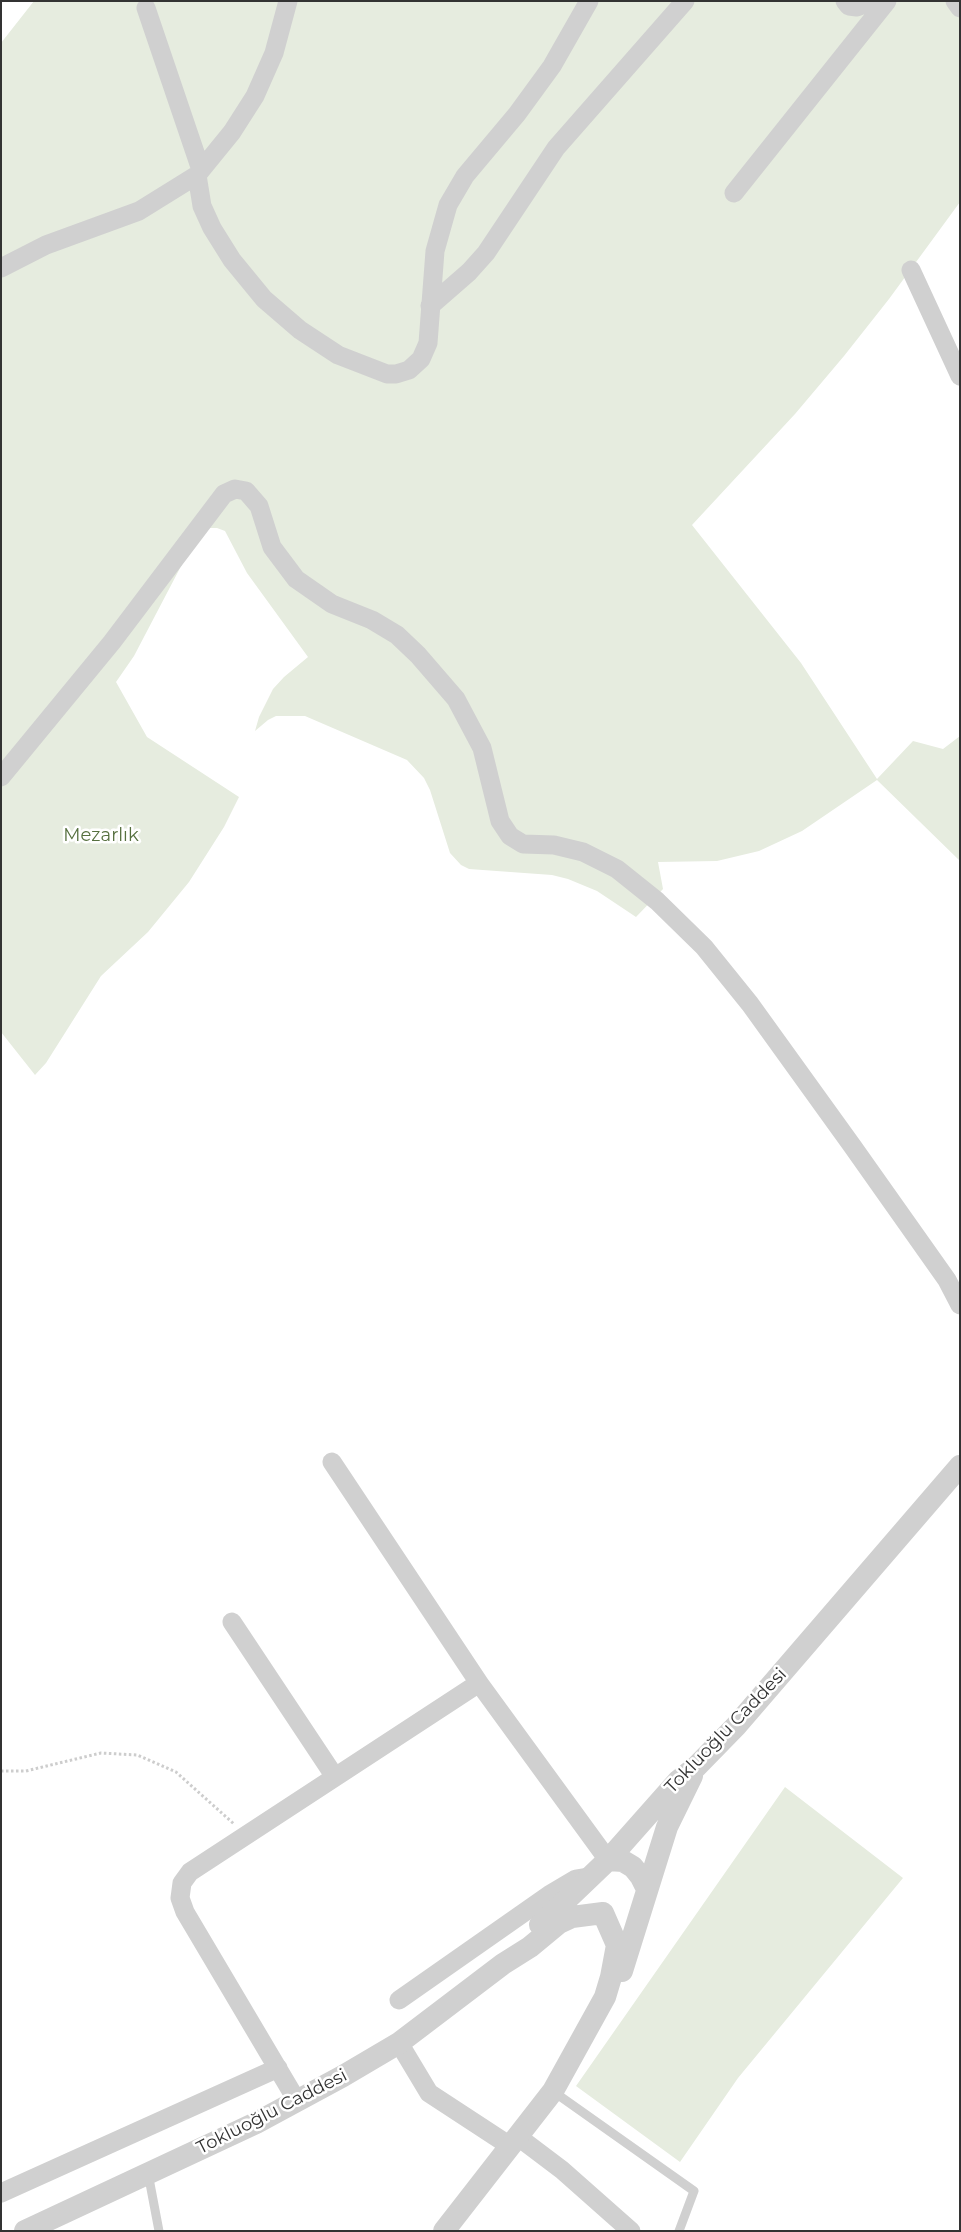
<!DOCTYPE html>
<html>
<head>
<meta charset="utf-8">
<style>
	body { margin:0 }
	#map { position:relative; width:961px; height:2232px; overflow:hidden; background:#fff; font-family:Montserrat,sans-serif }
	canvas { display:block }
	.frame { position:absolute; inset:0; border:2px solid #333; pointer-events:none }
</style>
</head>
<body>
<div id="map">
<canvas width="961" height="2232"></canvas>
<div class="frame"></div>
</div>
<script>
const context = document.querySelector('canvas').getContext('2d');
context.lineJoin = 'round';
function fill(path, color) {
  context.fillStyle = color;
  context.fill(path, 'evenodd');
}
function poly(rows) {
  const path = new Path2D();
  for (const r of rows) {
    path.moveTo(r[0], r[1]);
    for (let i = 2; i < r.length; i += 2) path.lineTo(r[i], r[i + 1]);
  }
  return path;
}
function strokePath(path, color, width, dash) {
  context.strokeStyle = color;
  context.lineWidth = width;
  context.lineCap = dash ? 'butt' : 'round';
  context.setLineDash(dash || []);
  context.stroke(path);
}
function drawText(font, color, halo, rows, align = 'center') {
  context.font = font + ' Montserrat,sans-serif';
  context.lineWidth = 5;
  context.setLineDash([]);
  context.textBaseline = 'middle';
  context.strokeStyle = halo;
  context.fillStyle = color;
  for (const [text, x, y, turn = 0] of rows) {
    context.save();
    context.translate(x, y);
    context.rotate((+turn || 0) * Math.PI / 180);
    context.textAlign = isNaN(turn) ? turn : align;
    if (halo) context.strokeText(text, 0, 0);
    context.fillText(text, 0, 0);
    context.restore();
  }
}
fill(poly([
	[34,1,951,1,960,19,960,202,889,299,844,356,795,414,692,525,801,663,877,779,913,741,943,749,960,736,960,861,877,780,802,831,759,851,717,861,658,862,663,889,636,917,597,891,568,879,552,875,469,869,461,865,450,853,430,790,424,778,407,760,305,716,276,716,268,720,255,731,259,717,273,689,284,677,308,657,247,573,225,531,217,528,209,528,190,549,134,656,116,682,147,737,239,797,224,827,189,882,148,932,101,976,46,1063,35,1075,1,1032,1,43],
	[785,1787,903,1878,738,2078,680,2162,576,2086]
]), '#e6ecdf');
strokePath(poly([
	[1,1771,26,1771,101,1753,137,1755,176,1772,234,1824]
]), '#cdcdcd', 3, [2.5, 2.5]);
strokePath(poly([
	[554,2092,694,2191,679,2231],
	[148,2173,159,2231]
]), '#d0d0d0', 9);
strokePath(poly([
	[845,1,849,6,857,7,872,1],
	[955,1,960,8],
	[146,8,201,170],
	[197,175,202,206,212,228,232,260,264,299,300,330,338,355,387,374,396,374,409,370,421,359,428,343,435,251,448,205,465,176,517,114,552,66,589,1],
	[734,193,887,1],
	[1,268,46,245,139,211,197,175,232,132,255,96,274,53,288,1],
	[911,270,960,376],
	[430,306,469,272,486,253,556,148,685,1],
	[1,777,112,642,224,494,235,489,246,491,259,506,272,547,296,579,332,604,372,620,397,635,418,655,456,699,482,748,500,821,510,836,523,844,554,845,583,852,617,869,657,901,704,947,750,1004,853,1147,947,1280,960,1305],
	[332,1462,479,1683,608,1860],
	[232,1622,335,1777],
	[399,2000,549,1895,576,1879,588,1877],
	[399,2043,429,2093,510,2146],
	[297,2101,185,1912,180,1898,182,1883,190,1872,479,1683],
	[517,2136,562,2170,631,2231],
	[1,2193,278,2068]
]), '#d0d0d0', 19);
strokePath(poly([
	[608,1860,623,1861,633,1867,641,1877,647,1889],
	[540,1925,608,1860,678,1781,696,1767,736,1726,960,1466],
	[622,1971,667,1827,692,1776],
	[25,2231,256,2123,343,2076,399,2043,503,1964,530,1947,559,1923,572,1917,603,1913,617,1945,611,1977,605,1997,553,2091,444,2231]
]), '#d0d0d0', 22);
drawText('18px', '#56703f', '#fff', [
	["Mezarlık",101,836]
]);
drawText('18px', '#333', '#fff', [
	["Tokluoğlu Caddesi",726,1731,-46],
	["Tokluoğlu Caddesi",272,2112,-27]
]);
</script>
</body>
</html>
